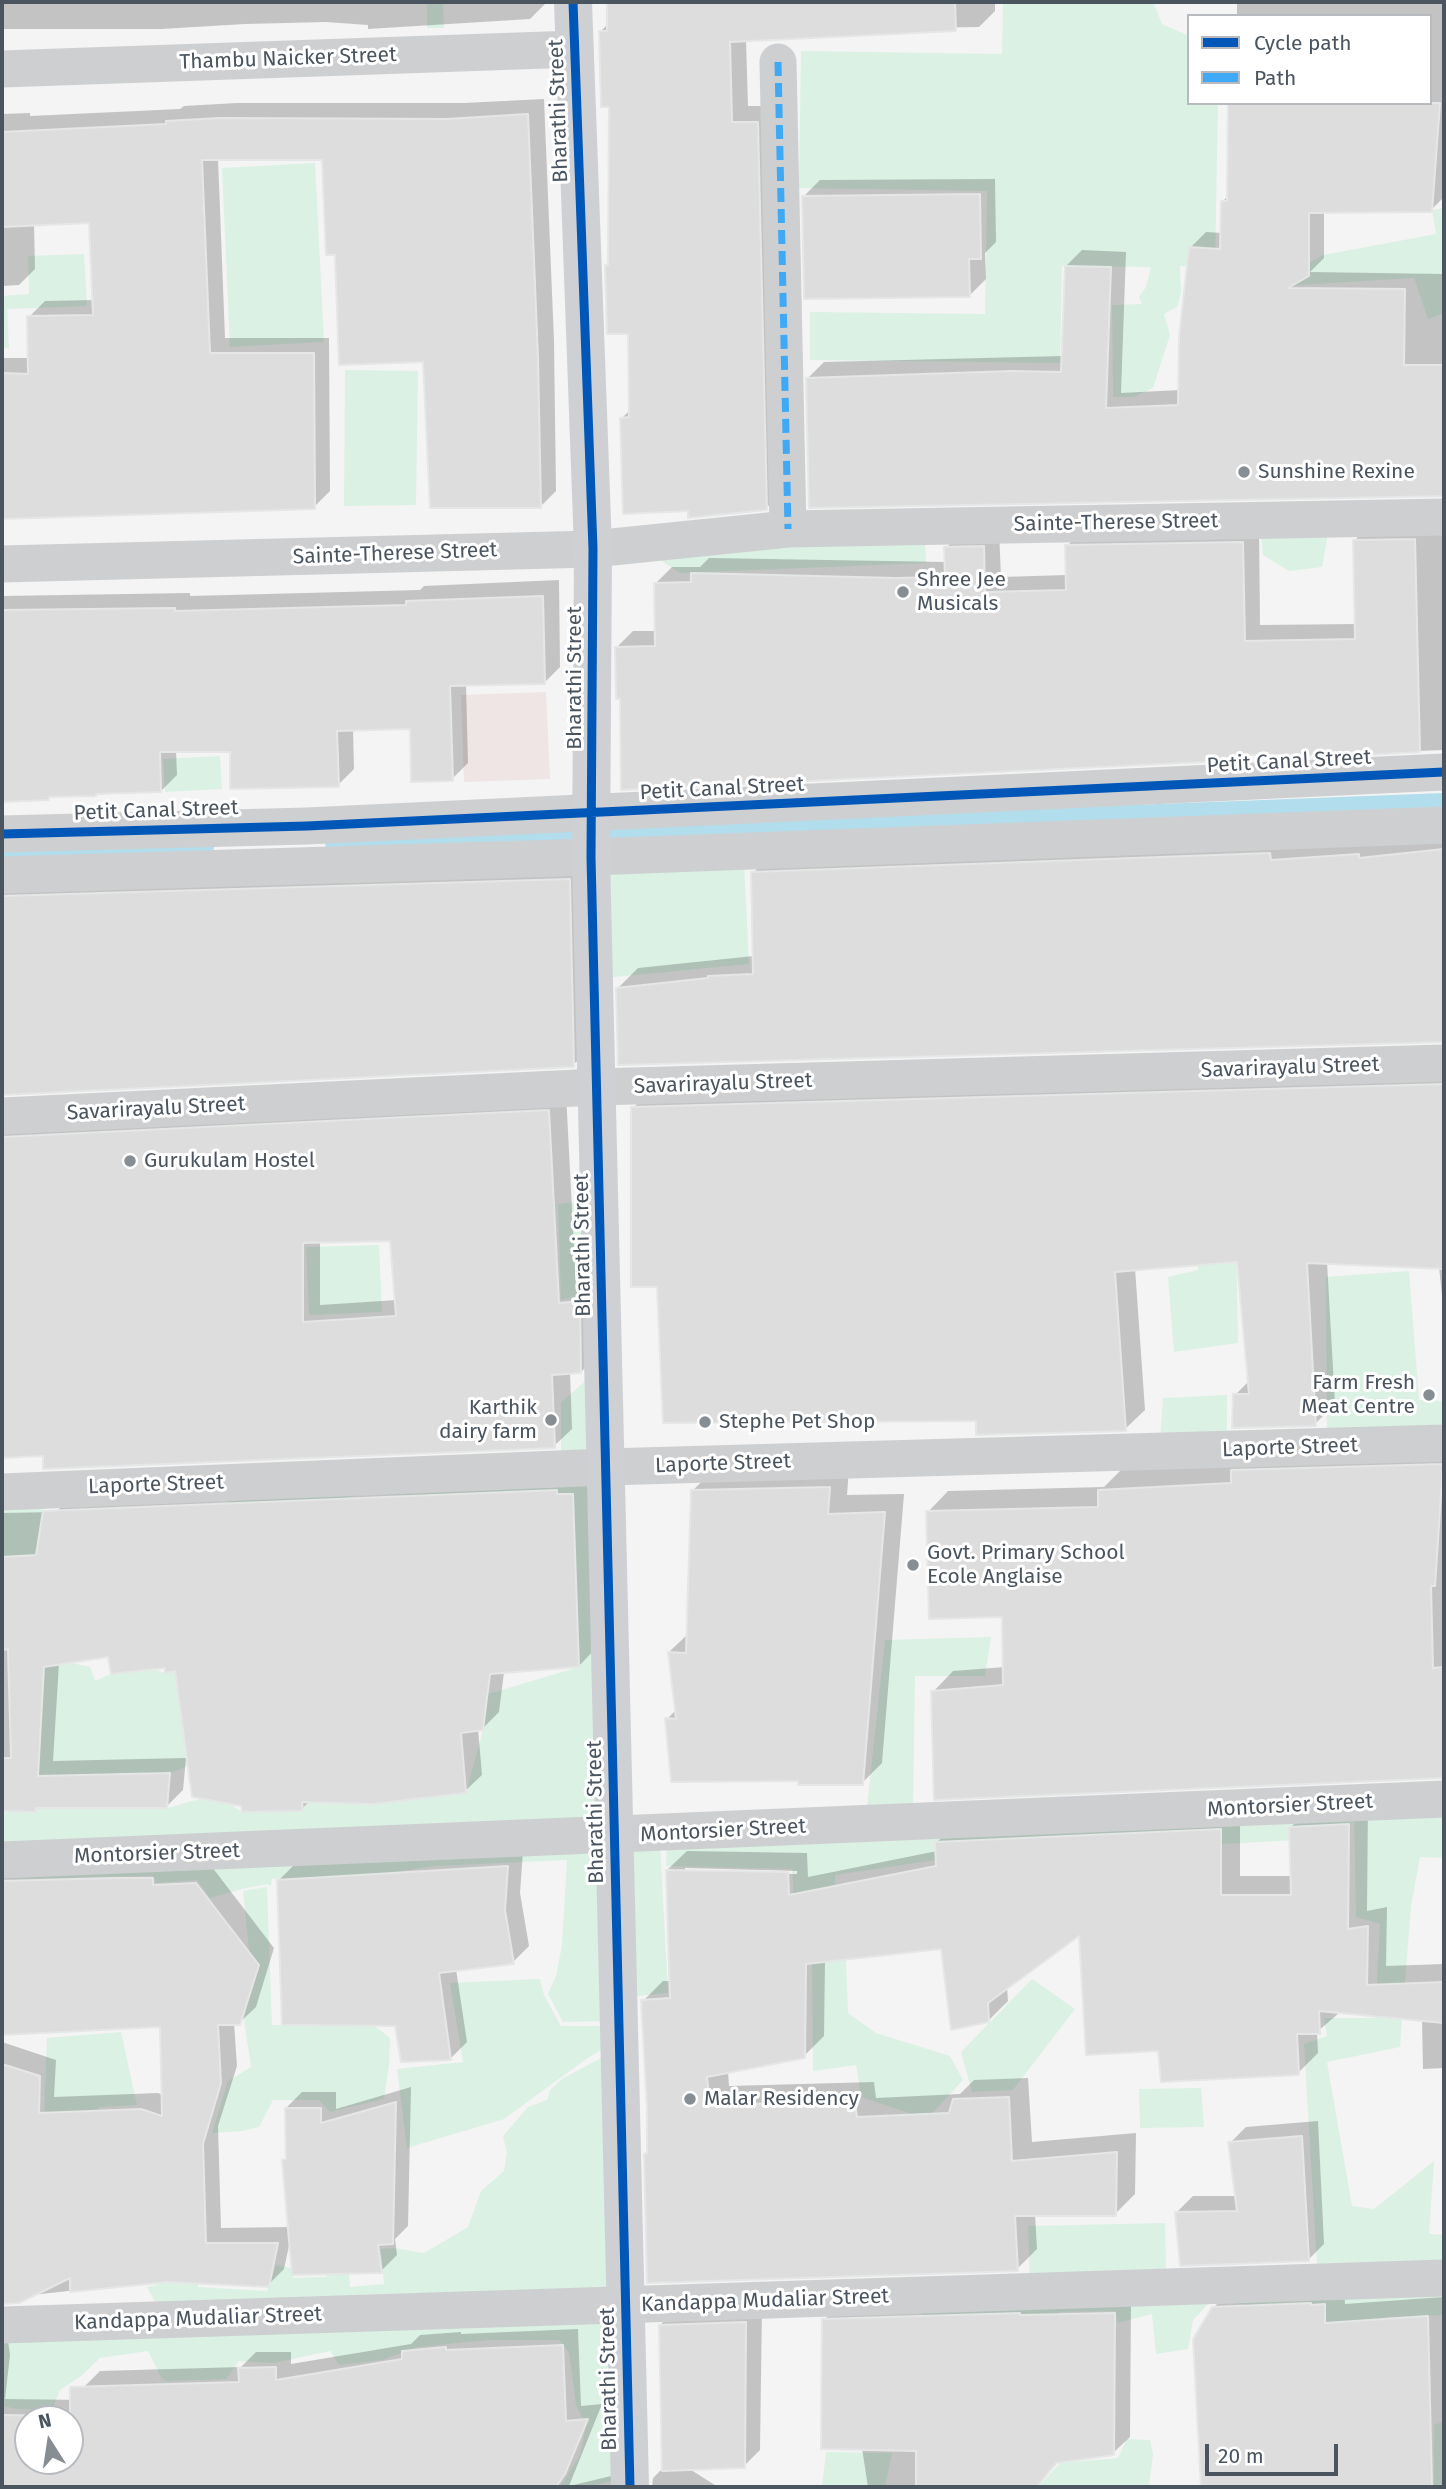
<!DOCTYPE html>
<html>
<head>
<meta charset="utf-8">
<style>
	body { margin:0 }
	#map { position:relative; width:1446px; height:2489px; overflow:hidden; background:#f4f4f4; font-family:"Fira Sans",sans-serif }
	canvas { display:block }
	.frame { position:absolute; inset:0; border:4px solid #4b555f; pointer-events:none }
	.legend { position:absolute; left:1187px; top:14px; width:245px; height:91px; box-sizing:border-box; background:#fff; border:2px solid #b7bbbf; margin:0; padding:9px 12px; list-style:none; font-size:21px; color:#4b555f }
	.legend li { display:flex; align-items:center; gap:14px; height:35px }
	.legend b { width:35px; border:2px solid #b7bbbf }
	.north { position:absolute; left:14px; top:2405px; width:70px; height:70px; box-sizing:border-box; background:#fff; border:2px solid #b7bbbf; border-radius:50%; rotate:348deg; font-size:19px; font-weight:700; line-height:28px; text-align:center; color:#4b555f }
	.north::after { content:''; display:block; margin:auto; width:24px; height:32px; background:#868d93; clip-path:polygon(50% 0,100% 100%,50% 72%,0 100%) }
	.scale { position:absolute; left:1205px; top:2444px; width:133px; height:32px; box-sizing:border-box; border:4px solid #4b555f; border-top:0; padding-left:9px; font-size:21px; line-height:24px; white-space:nowrap; color:#4b555f; -webkit-text-stroke:5px #fff; paint-order:stroke }
</style>
</head>
<body>
<div id="map">
<canvas width="1446" height="2489"></canvas>
<div class="frame"></div>
<ul class="legend">
<li><b style="height:9px;background:#0057b8"></b>Cycle path</li>
<li><b style="height:9px;background:#3fa9f5"></b>Path</li>
</ul>
<div class="north">N</div>
<div class="scale">20 m</div>
</div>
<script>
const context = document.querySelector('canvas').getContext('2d');
context.lineJoin = 'round';
function fill(path, color) {
  context.fillStyle = color;
  context.fill(path, 'evenodd');
}
function poly(rows) {
  const path = new Path2D();
  for (const r of rows) {
    path.moveTo(r[0], r[1]);
    for (let i = 2; i < r.length; i += 2) path.lineTo(r[i], r[i + 1]);
  }
  return path;
}
function strokePath(path, color, width, dash) {
  context.strokeStyle = color;
  context.lineWidth = width;
  context.lineCap = dash ? 'butt' : 'round';
  context.setLineDash(dash || []);
  context.stroke(path);
}
function drawText(font, color, halo, rows, align = 'center') {
  context.font = font + ' "Fira Sans",sans-serif';
  context.lineWidth = 6;
  context.setLineDash([]);
  context.textBaseline = 'middle';
  context.strokeStyle = halo;
  context.fillStyle = color;
  for (const [text, x, y, turn = 0] of rows) {
    context.save();
    context.translate(x, y);
    context.rotate((+turn || 0) * Math.PI / 180);
    context.textAlign = isNaN(turn) ? turn : align;
    if (halo) context.strokeText(text, 0, 0);
    context.fillText(text, 0, 0);
    context.restore();
  }
}
fill(poly([
	[546,692,550,779,464,782,461,695]
]), '#eee5e4');
fill(poly([
	[427,2,443,2,444,28,427,28],
	[1003,2,1153,2,1162,24,1189,36,1189,103,1218,103,1215,268,1180,266,1181,292,1177,307,1164,314,1170,335,1153,388,1134,397,1113,397,1112,305,1142,304,1139,297,1146,287,1151,267,1062,266,1060,363,810,360,810,312,985,314,987,191,799,188,801,51,1002,54],
	[315,163,324,342,230,347,222,168],
	[1444,208,1444,313,1428,319,1414,278,1265,287,1323,255,1436,234,1432,210],
	[84,254,87,306,7,309,9,348,2,348,2,296,29,294,28,256],
	[345,370,418,371,416,505,344,506],
	[1329,527,1322,567,1289,571,1263,555,1261,534],
	[925,542,926,563,680,573,648,552],
	[220,756,222,789,165,792,163,759],
	[744,861,749,964,604,978,603,864],
	[594,1200,596,1291,561,1300,558,1204],
	[1236,1237,1238,1343,1174,1352,1168,1277,1198,1270,1200,1239],
	[379,1245,382,1312,309,1315,306,1247],
	[1409,1271,1419,1400,1444,1401,1444,1433,1327,1439,1326,1277],
	[595,1373,600,1461,561,1451,561,1402],
	[1227,1395,1227,1440,1160,1440,1163,1398],
	[605,1469,609,1830,2,1858,2,1813,39,1808,167,1808,200,1799,230,1804,242,1812,302,1811,309,1802,466,1793,483,1730,488,1694,579,1667,573,1494,361,1495,306,1505,235,1512,226,1497,44,1504,37,1555,2,1557,2,1493],
	[991,1637,985,1676,915,1676,913,1807,867,1806,885,1640],
	[57,1653,72,1663,90,1667,95,1681,111,1674,152,1669,166,1673,207,1663,188,1766,170,1773,38,1776,40,1670],
	[1351,1808,1350,1837,936,1860,835,1875,836,1932,796,1933,792,1869,666,1866,667,1841],
	[1444,1809,1443,1858,1420,1857,1411,1906,1400,2047,1327,2062,1352,2206,1374,2209,1434,2161,1429,2234,1444,2235,1444,2263,1317,2264,1304,2044,1327,2036,1324,2018,1375,2018,1380,1924,1356,1917,1354,1812],
	[609,1839,613,2021,563,2022,548,1994,556,1976,562,1945,567,1860,436,1866,381,1874,272,1879,271,1886,267,1884,242,1889,210,1898,197,1880,156,1883,153,1876,2,1879,2,1862],
	[660,1842,668,1993,627,1997,623,1843],
	[267,1887,272,2025,375,2026,390,2038,389,2065,384,2099,330,2112,319,2100,273,2100,259,2127,242,2131,212,2133,228,2081,251,2067,244,2020,252,1979,243,1891],
	[846,1960,848,2013,876,2033,950,2056,963,2080,927,2119,861,2097,856,2065,813,2071,812,1963],
	[540,1979,544,1995,561,2026,608,2026,610,2045,589,2057,504,2119,407,2148,397,2069,463,2062,450,1983],
	[1032,1979,1075,2009,1013,2090,972,2092,961,2052],
	[121,2032,137,2105,99,2107,99,2143,43,2148,47,2038],
	[614,2051,622,2303,163,2316,147,2287,157,2285,161,2279,197,2271,198,2287,267,2291,276,2265,291,2268,293,2278,326,2277,336,2256,347,2252,350,2287,384,2284,381,2249,394,2248,424,2253,468,2227,481,2191,504,2171,507,2153,503,2136,528,2107,547,2100,550,2090,562,2079],
	[1201,2088,1204,2127,1140,2128,1139,2089],
	[1165,2223,1166,2275,1030,2281,1028,2226],
	[1444,2280,1444,2315,1386,2317,1380,2323,1327,2327,1325,2303,1257,2307,1213,2299,1193,2320,1188,2349,1156,2354,1152,2314,1118,2323,1115,2311,1059,2312,1056,2326,921,2352,923,2315,918,2307],
	[623,2308,624,2478,588,2487,560,2487,580,2455,586,2425,576,2405,569,2353,559,2340,489,2340,418,2347,382,2360,339,2365,330,2351,274,2363,239,2361,226,2379,166,2381,161,2377,148,2351,100,2358,81,2376,60,2390,52,2410,17,2409,2,2406,2,2343],
	[1444,2421,1444,2487,1434,2487,1434,2425],
	[1127,2439,1150,2440,1153,2454,1149,2487,1038,2487,1060,2463,1118,2458],
	[826,2452,892,2453,885,2487,822,2487]
]), '#dbf1e4');
fill(poly([
	[2,2,547,2,530,19,368,29,368,25,326,22,245,24,161,29,2,29],
	[609,2,995,2,995,11,979,27,913,28,746,40,748,106,774,106,782,492,766,508,689,509,622,418,631,409,629,332,606,266,610,262,610,105,601,31,609,23],
	[1237,2,1444,2,1444,197,1431,210,1324,211,1324,258,1310,272,1444,274,1444,494,810,506,808,378,824,362,1063,356,1066,266,1082,250,1126,252,1121,393,1180,390,1190,248,1206,232,1222,233,1222,202,1229,195,1430,103,1430,16,1237,16],
	[544,99,554,341,556,491,540,507,337,253,324,158,218,158,225,338,329,338,330,491,314,507,2,517,2,358,29,358,29,317,45,301,94,300,91,221,34,224,35,269,19,285,2,286,2,114,30,113,30,116,180,109,184,106,237,103,464,103],
	[995,179,996,242,985,253,986,279,970,295,804,196,820,180],
	[1444,523,1444,750,1363,753,1251,753,1246,759,622,697,617,647,633,631,656,631,656,583,672,567,700,567,709,558,946,562,946,548,962,532,999,531,1001,577,1067,575,1067,546,1083,530,1259,526,1260,625,1357,624,1355,540,1371,524],
	[559,580,560,667,544,683,466,684,468,763,452,779,412,727,353,729,354,769,338,785,231,750,176,750,177,775,161,791,2,800,2,596,190,593,190,596,420,590,424,586],
	[1444,832,1444,1040,620,1064,618,988,638,968,754,956,753,873,773,853],
	[587,862,591,1048,573,1065,2,1093,2,868],
	[1444,1066,1444,1315,1439,1267,1327,1262,1335,1404,1315,1424,1235,1395,1250,1380,1238,1260,1135,1268,1145,1410,1125,1429,978,1419,658,1285,633,1108,653,1088],
	[566,1093,576,1287,597,1284,599,1354,581,1372,570,1372,572,1429,554,1446,2,1456,2,1109],
	[392,1239,397,1300,320,1305,320,1241],
	[1444,1458,1444,1758,933,1692,953,1671,1005,1667,1004,1615,928,1512,948,1491,1104,1487,1121,1470],
	[849,1468,847,1495,904,1494,882,1763,862,1783,800,1779,667,1719,677,1709,669,1652,689,1633,692,1491,712,1472],
	[589,1479,595,1649,579,1666,504,1672,499,1712,483,1728,478,1729,482,1775,465,1791,311,1800,302,1809,177,1669,109,1655,59,1663,53,1761,186,1758,183,1790,167,1806,39,1806,35,1810,2,1809,2,1513,56,1512,63,1505],
	[1368,1805,1367,1911,1387,1907,1386,1966,1444,1964,1444,2068,1423,2069,1422,2019,1339,2013,1317,2032,1318,2053,1298,2073,1160,2049,1081,1932,1007,1986,1008,2001,988,2021,942,1947,825,1960,824,2036,804,2056,728,2071,729,2086,874,2082,876,2098,960,2094,974,2080,1028,2078,1032,2142,1136,2133,1135,2194,1115,2214,1035,2214,1037,2249,1017,2269,649,2151,643,2001,663,1981,671,1981,667,1870,687,1851,807,1853,808,1877,937,1851,937,1842,957,1823,1240,1811,1240,1876,1292,1876,1291,1827,1311,1808],
	[685,1868,797,1871,797,1874,685,1872],
	[523,1851,520,1893,529,1946,513,1962,456,1969,467,2042,451,2058,396,2024,279,1880,295,1864],
	[212,1867,274,1948,256,2007,239,2023,234,2023,237,2066,218,2126,221,2228,290,2227,284,2160,288,2156,286,2108,302,2092,336,2092,336,2109,411,2087,408,2226,395,2239,397,2255,381,2271,290,2241,284,2269,268,2285,168,2280,32,2295,18,2302,2,2304,2,2042,56,2060,54,2097,158,2093,163,2095,162,2025,2,2033,2,1872],
	[1318,2121,1324,2244,1308,2260,1177,2212,1193,2196,1237,2196,1230,2143,1246,2127],
	[1344,2286,1345,2304,1444,2297,1444,2487,1202,2487,1195,2339,1213,2308,1233,2288],
	[1131,2298,1130,2437,1113,2453,1060,2460,1036,2487,868,2487,862,2448,824,2320,840,2304],
	[762,2306,760,2450,744,2466,688,2468,718,2487,652,2487,653,2478,663,2468,660,2325,677,2309],
	[2,2321,6,2325,10,2355,5,2399,84,2400,84,2387,100,2371,241,2367,256,2352,291,2352,291,2364,411,2344,420,2335,461,2332,461,2334,578,2329,581,2406,602,2404,569,2486,624,2473,633,2487,2,2487],
	[28,2419,70,2419,70,2461,28,2461]
]), '#0003');
strokePath(poly([
	[332,843,1444,800],
	[2,853,207,847]
]), '#b2ddec', 14);
const building = poly([
	[607,2,955,2,956,31,730,42,732,122,758,122,767,510,688,518,688,511,623,514,620,418,629,417,628,334,607,334,605,265,608,265,609,107,601,107,599,31,607,31,607,2],
	[1228,103,1440,103,1432,212,1309,213,1309,276,1288,288,1405,289,1404,365,1444,365,1444,496,809,508,806,378,1012,371,1061,372,1065,266,1111,267,1106,408,1178,405,1179,338,1189,247,1220,249,1221,201,1227,201,1228,103],
	[528,114,538,358,541,508,430,508,423,362,339,365,335,255,326,255,322,160,202,160,210,353,314,353,315,509,2,519,2,373,28,374,27,316,93,315,89,223,2,227,2,132,166,124,166,121,220,118,447,119,528,114],
	[980,194,981,259,969,259,970,297,804,299,802,196,980,194],
	[1415,539,1420,752,1363,755,1247,755,1247,760,621,790,620,699,616,699,615,647,655,646,654,583,691,582,691,573,896,578,945,577,944,547,984,546,985,592,1066,590,1065,545,1243,542,1245,641,1355,639,1353,540,1415,539],
	[543,596,545,684,450,686,453,781,411,782,410,729,337,731,339,787,230,789,230,752,160,752,161,792,96,794,96,796,49,797,49,800,2,802,2,610,175,608,175,611,406,605,406,601,543,596],
	[1444,849,1444,1042,618,1065,616,988,708,978,708,976,753,974,751,872,1270,853,1271,860,1359,854,1359,858,1444,849],
	[570,879,574,1067,2,1095,2,896,570,879],
	[1444,1084,1444,1269,1307,1263,1316,1426,1232,1428,1233,1394,1249,1394,1237,1262,1115,1272,1126,1431,976,1435,976,1421,663,1423,657,1287,631,1287,631,1107,1444,1084],
	[549,1110,559,1303,580,1301,581,1373,552,1375,555,1448,43,1469,43,1456,2,1458,2,1137,549,1110],
	[390,1241,396,1316,303,1322,303,1243,390,1241],
	[1443,1464,1435,1586,1431,1586,1433,1668,1444,1667,1444,1778,934,1800,931,1691,1003,1685,1002,1617,929,1619,926,1511,1098,1507,1098,1490,1231,1483,1231,1470,1443,1464],
	[830,1487,828,1514,885,1512,863,1785,798,1785,798,1781,671,1782,665,1718,676,1719,668,1652,686,1653,691,1490,830,1487],
	[557,1490,557,1494,573,1494,579,1667,490,1674,483,1730,461,1733,466,1793,373,1804,302,1802,303,1811,242,1812,241,1806,192,1797,175,1671,165,1673,165,1668,111,1674,108,1657,44,1667,38,1776,170,1773,167,1808,36,1808,36,1812,2,1811,2,1758,11,1758,8,1649,2,1650,2,1557,36,1555,43,1511,557,1490],
	[1349,1824,1348,1929,1368,1926,1367,1985,1444,1982,1444,2023,1319,2011,1320,2034,1297,2034,1299,2075,1161,2082,1158,2051,1086,2055,1079,1936,988,2003,989,2022,951,2030,941,1949,806,1964,805,2058,707,2077,710,2105,855,2101,857,2117,949,2113,953,2099,1009,2097,1012,2161,1117,2152,1116,2216,1015,2216,1018,2271,647,2283,644,2154,647,2153,647,2108,641,2000,670,1998,666,1870,788,1872,789,1895,936,1866,935,1842,1221,1829,1221,1895,1291,1895,1289,1827,1349,1824],
	[508,1866,505,1910,514,1964,439,1973,451,2060,401,2062,395,2026,282,2025,277,1880,508,1866],
	[115,1878,153,1878,153,1885,196,1883,259,1965,240,2025,218,2025,221,2083,203,2144,206,2243,278,2243,269,2287,168,2282,70,2292,70,2278,19,2303,2,2304,2,2064,40,2076,39,2113,141,2109,162,2116,160,2027,2,2035,2,1881,115,1878],
	[396,2102,393,2244,378,2245,382,2273,292,2275,282,2160,286,2159,285,2108,321,2108,321,2123,396,2102],
	[1302,2136,1309,2261,1180,2266,1175,2212,1237,2211,1228,2142,1302,2136],
	[1311,2303,1311,2305,1325,2304,1325,2323,1428,2316,1432,2487,1201,2487,1193,2339,1212,2307,1311,2303],
	[1020,2313,1020,2315,1115,2313,1114,2455,1056,2463,1037,2487,916,2487,916,2451,821,2449,822,2319,1020,2313],
	[746,2322,745,2468,662,2471,659,2325,746,2322],
	[563,2345,566,2421,588,2419,565,2474,556,2487,2,2487,2,2415,70,2416,70,2387,239,2382,238,2368,276,2367,276,2380,402,2359,402,2351,446,2347,446,2350,563,2345],
	[28,2419,70,2419,70,2461,28,2461,28,2419]
]);
fill(building, '#ddddde');
strokePath(building, '#e5e6e6', 2);
strokePath(poly([
	[778,62,788,529],
	[2,69,575,49],
	[2,564,593,549,788,529,1444,517],
	[2,834,307,826,1444,772],
	[2,875,591,857,1444,825],
	[2,1116,597,1087,1444,1063],
	[2,1492,606,1467,1444,1443],
	[2,1860,1444,1799],
	[2,2325,1444,2278]
]), '#cecfd1', 37);
strokePath(poly([
	[573,2,593,549,591,857,630,2487]
]), '#ced0d3', 38);
strokePath(poly([
	[778,62,788,529]
]), '#3fa9f5', 7, [14, 7]);
strokePath(poly([
	[573,2,593,549,591,857,630,2487],
	[2,834,307,826,1444,772]
]), '#0057b8', 9);
for (const [x, y, r, color] of [
	[1244,472,7,"#868d93"],
	[903,592,7,"#868d93"],
	[130,1161,7,"#868d93"],
	[1429,1395,7,"#868d93"],
	[551,1420,7,"#868d93"],
	[705,1422,7,"#868d93"],
	[913,1565,7,"#868d93"],
	[690,2099,7,"#868d93"]
]) {
  const dot = new Path2D();
  dot.arc(x, y, r, 0, 2 * Math.PI);
  context.fillStyle = color;
  context.fill(dot);
  strokePath(dot, '#fff', 2.5);
}
drawText('21px', '#4b555f', '#fff', [
	["Thambu Naicker Street",288,59,-2],
	["Bharathi Street",559,111,-92],
	["Sainte-Therese Street",1116,523,-1],
	["Sainte-Therese Street",395,554,-2],
	["Bharathi Street",575,678,-90],
	["Petit Canal Street",1289,762,-3],
	["Petit Canal Street",722,789,-3],
	["Petit Canal Street",156,811,-2],
	["Savarirayalu Street",1290,1068,-2],
	["Savarirayalu Street",723,1084,-2],
	["Savarirayalu Street",156,1109,-3],
	["Bharathi Street",583,1245,-91],
	["Laporte Street",1290,1448,-2],
	["Laporte Street",723,1464,-2],
	["Laporte Street",156,1485,-2],
	["Montorsier Street",1290,1806,-3],
	["Bharathi Street",596,1812,-91],
	["Montorsier Street",723,1831,-3],
	["Montorsier Street",157,1854,-2],
	["Kandappa Mudaliar Street",765,2301,-2],
	["Kandappa Mudaliar Street",198,2319,-2],
	["Bharathi Street",609,2379,-91]
]);
drawText('21px', '#4b555f', '#fff', [
	["Sunshine Rexine",1258,472],
	["Shree Jee",917,580],
	["Musicals",917,604],
	["Gurukulam Hostel",144,1161],
	["Farm Fresh",1415,1383,"right"],
	["Meat Centre",1415,1407,"right"],
	["Karthik",537,1408,"right"],
	["dairy farm",537,1432,"right"],
	["Stephe Pet Shop",719,1422],
	["Govt. Primary School",927,1553],
	["Ecole Anglaise",927,1577],
	["Malar Residency",704,2099]
], 'left');
</script>
</body>
</html>
